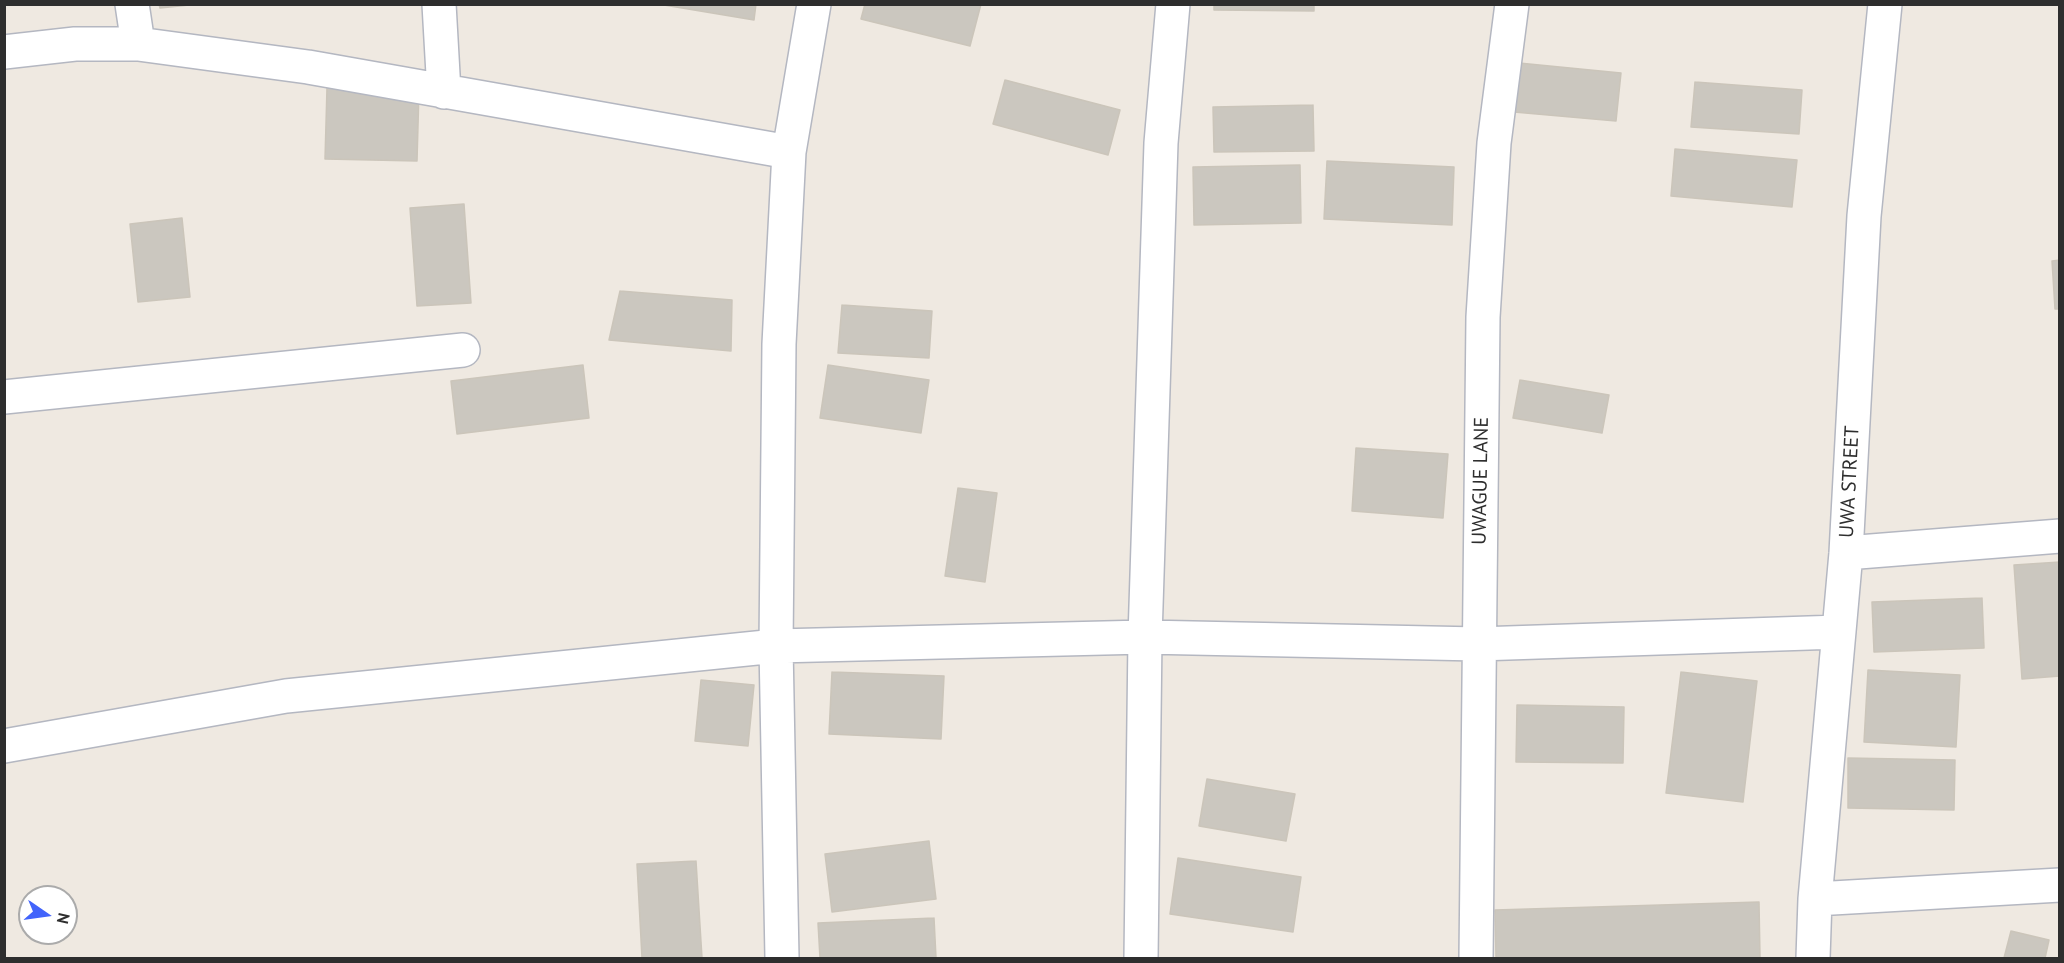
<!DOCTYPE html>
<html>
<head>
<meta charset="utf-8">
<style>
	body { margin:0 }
	#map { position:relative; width:2064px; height:963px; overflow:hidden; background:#efe9e1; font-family:"PT Sans",sans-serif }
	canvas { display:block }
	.frame { position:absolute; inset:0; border:6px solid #2e2e2e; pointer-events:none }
	.north { position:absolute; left:18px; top:885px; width:60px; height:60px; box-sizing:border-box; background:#fff; border:2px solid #ababab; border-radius:50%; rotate:103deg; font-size:16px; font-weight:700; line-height:24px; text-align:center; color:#2e2e2e }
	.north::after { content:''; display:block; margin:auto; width:21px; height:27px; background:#4264fb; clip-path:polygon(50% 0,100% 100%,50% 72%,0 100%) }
</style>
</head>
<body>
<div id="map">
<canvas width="2064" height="963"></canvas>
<div class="frame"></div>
<div class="north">N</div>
</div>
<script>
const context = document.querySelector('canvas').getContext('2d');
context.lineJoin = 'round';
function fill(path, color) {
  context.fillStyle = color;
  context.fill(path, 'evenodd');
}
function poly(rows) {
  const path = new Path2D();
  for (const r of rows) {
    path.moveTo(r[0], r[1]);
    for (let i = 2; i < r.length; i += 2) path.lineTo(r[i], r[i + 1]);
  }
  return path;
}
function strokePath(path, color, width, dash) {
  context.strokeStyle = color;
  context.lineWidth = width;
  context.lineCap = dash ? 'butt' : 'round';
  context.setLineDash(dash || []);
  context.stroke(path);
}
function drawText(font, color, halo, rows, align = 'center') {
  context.font = font + ' "PT Sans",sans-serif';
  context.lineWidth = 4.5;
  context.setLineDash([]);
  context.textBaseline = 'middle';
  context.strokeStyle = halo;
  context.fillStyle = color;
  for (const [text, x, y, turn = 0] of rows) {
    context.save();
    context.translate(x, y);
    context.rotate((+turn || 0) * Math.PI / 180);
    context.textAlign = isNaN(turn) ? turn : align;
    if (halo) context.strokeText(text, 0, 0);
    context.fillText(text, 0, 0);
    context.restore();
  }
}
const building = poly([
	[159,4,199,4,160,8,159,4],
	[658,4,756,4,754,20,658,4],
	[865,4,981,4,970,46,861,19,865,4],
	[1214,4,1314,4,1314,11,1214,10,1214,4],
	[1519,63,1621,73,1616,121,1514,112,1519,63],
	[1005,80,1120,110,1108,155,993,124,1005,80],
	[1695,82,1802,90,1799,134,1691,127,1695,82],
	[327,88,419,90,417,161,325,159,327,88],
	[1313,105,1314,151,1214,152,1213,107,1313,105],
	[1675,149,1797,160,1792,207,1671,196,1675,149],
	[1327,161,1454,167,1452,225,1324,219,1327,161],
	[1300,165,1301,223,1194,225,1193,167,1300,165],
	[464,204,471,303,417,306,410,208,464,204],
	[182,218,190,297,138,302,130,224,182,218],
	[2060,260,2060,309,2055,309,2052,261,2060,260],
	[620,291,732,300,731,351,609,340,620,291],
	[842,305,932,311,929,358,838,353,842,305],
	[583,365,589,418,457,434,451,381,583,365],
	[828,365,929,380,921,433,820,418,828,365],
	[1520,380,1609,395,1602,433,1513,418,1520,380],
	[1356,448,1448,454,1443,518,1352,511,1356,448],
	[958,488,997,493,985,582,945,576,958,488],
	[2060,562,2060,676,2022,679,2014,565,2060,562],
	[1982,598,1984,648,1874,652,1872,602,1982,598],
	[1868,670,1960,675,1956,747,1864,742,1868,670],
	[832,672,944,676,941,739,829,734,832,672],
	[1681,672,1757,681,1743,802,1666,793,1681,672],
	[701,680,754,685,748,746,695,741,701,680],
	[1517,705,1624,707,1623,763,1516,762,1517,705],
	[1848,758,1955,760,1954,810,1848,808,1848,758],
	[1207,779,1295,794,1286,841,1199,826,1207,779],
	[929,841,936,899,832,912,825,854,929,841],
	[1178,858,1301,877,1293,932,1170,914,1178,858],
	[696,861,702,958,642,958,637,864,696,861],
	[1759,902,1760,958,1496,958,1495,910,1759,902],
	[934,918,936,958,820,958,818,923,934,918],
	[2011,931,2049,940,2045,958,2004,958,2011,931]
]);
fill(building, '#cbc7bf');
strokePath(building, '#cbc5ba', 1.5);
const minor = poly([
	[132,4,138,44],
	[439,4,444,92],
	[4,52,75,44,138,44,308,67,789,152],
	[4,397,463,350],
	[1846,553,2060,536],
	[4,746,286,696,776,646,1145,637,1478,644,1839,632],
	[1815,899,2060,885],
	[782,958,776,646,779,344,789,152,814,4],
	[1141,958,1145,637,1161,143,1173,4],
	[1476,958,1483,317,1494,143,1512,4],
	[1813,958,1815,899,1846,553,1864,216,1885,4]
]);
strokePath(minor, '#b4b7c1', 36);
strokePath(minor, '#fff', 33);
drawText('20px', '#2e2e2e', '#fff', [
	["UWAGUE LANE",1481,481,-89],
	["UWA STREET",1850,482,-87]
]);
</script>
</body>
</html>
